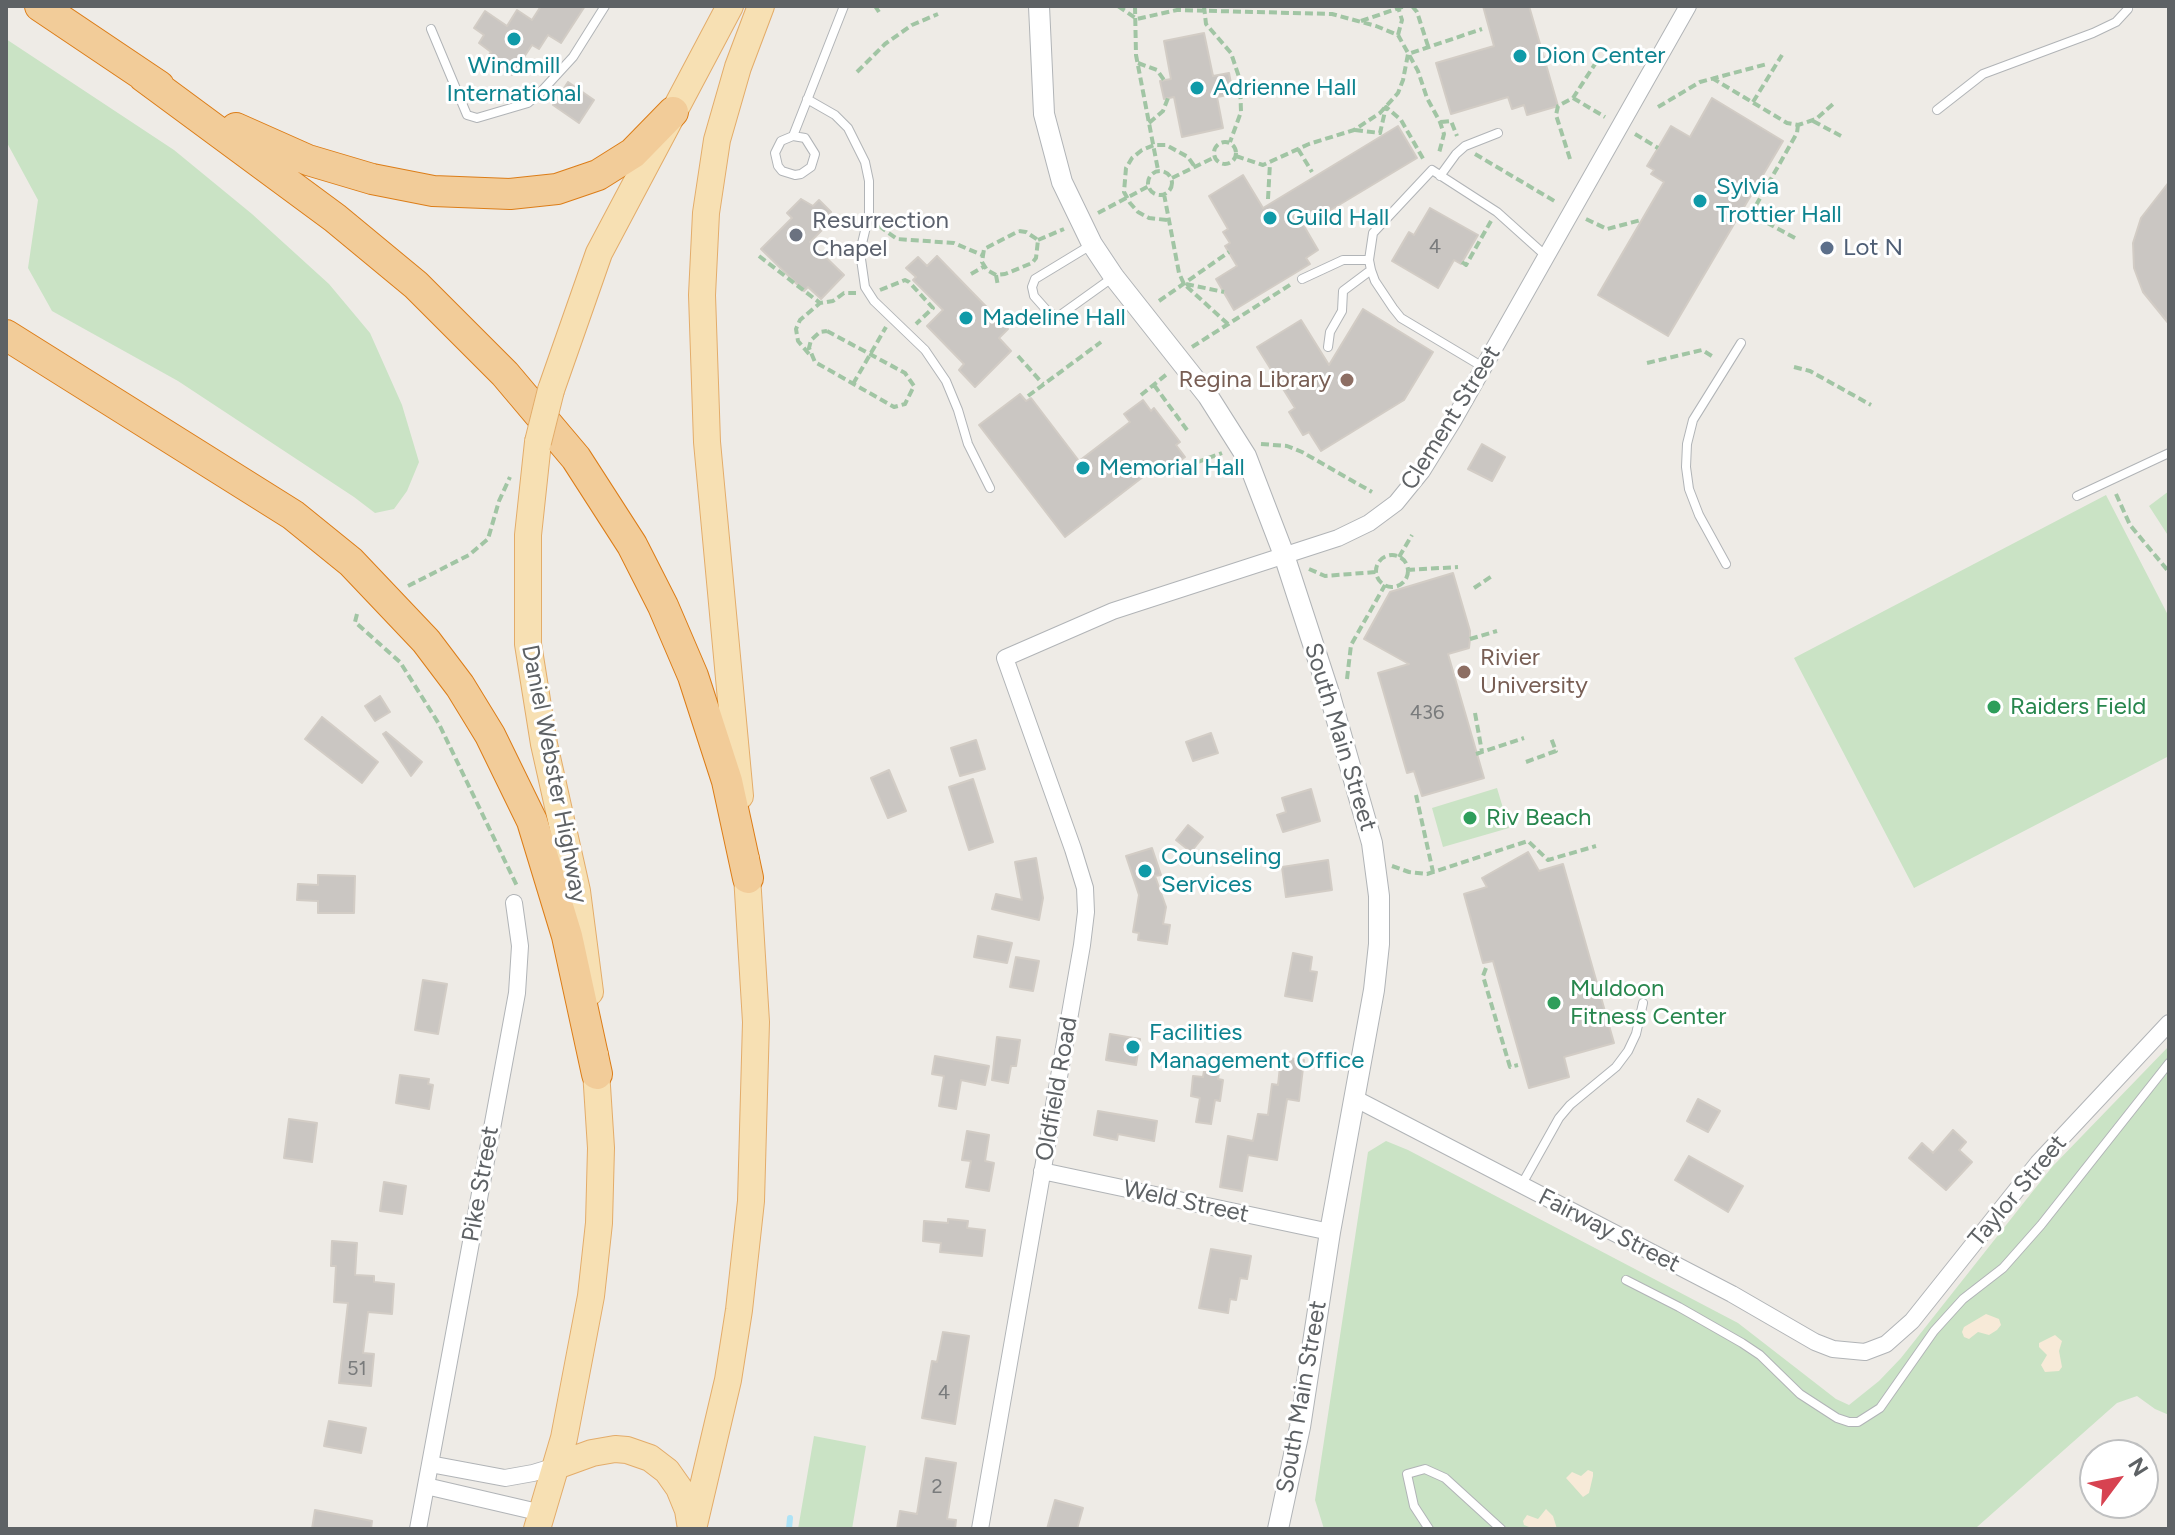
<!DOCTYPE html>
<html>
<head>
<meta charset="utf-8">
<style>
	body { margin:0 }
	#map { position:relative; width:2175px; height:1535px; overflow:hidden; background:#eeebe6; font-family:Figtree,sans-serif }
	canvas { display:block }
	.frame { position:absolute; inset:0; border:8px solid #5e6265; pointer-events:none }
	.north { position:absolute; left:2079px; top:1439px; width:80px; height:80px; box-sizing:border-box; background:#fff; border:2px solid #bfc0c1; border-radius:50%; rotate:58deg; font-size:22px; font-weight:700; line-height:32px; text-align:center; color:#5e6265 }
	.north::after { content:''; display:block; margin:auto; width:28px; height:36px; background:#d74351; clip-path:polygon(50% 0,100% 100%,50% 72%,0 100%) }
</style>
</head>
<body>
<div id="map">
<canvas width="2175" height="1535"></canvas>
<div class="frame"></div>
<div class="north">N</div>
</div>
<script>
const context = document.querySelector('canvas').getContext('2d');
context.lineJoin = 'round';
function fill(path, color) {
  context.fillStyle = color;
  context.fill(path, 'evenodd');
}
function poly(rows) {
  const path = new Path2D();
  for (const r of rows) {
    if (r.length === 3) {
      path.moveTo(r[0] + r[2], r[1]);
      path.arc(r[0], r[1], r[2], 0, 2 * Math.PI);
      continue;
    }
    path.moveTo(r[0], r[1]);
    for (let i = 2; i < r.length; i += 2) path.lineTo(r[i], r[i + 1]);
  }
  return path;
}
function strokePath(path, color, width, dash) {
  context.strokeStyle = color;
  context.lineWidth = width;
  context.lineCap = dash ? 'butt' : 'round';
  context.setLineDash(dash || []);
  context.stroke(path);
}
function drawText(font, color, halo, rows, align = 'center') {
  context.font = font + ' Figtree,sans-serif';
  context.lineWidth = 6;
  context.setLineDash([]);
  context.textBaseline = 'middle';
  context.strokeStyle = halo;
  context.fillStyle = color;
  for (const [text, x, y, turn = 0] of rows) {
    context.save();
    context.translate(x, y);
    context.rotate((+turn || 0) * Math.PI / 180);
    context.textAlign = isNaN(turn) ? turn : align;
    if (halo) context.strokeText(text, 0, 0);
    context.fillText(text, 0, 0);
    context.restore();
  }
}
fill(poly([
	[6,39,174,150,252,214,329,284,370,333,402,405,419,462,407,491,394,509,375,513,354,497,178,381,52,311,28,268,38,200,6,141],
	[2169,491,2169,537,2149,506],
	[2106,495,2169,617,2169,756,1914,888,1794,658],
	[1497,788,1509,828,1443,847,1432,808],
	[2169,1046,2169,1415,2155,1409,2137,1396,2117,1403,1977,1527,1979,1529,1324,1529,1315,1500,1368,1152,1386,1141,1408,1150,1738,1323,1836,1399,1849,1405,1879,1381,1901,1358,2052,1167],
	[814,1436,866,1446,852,1529,798,1529]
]), '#cae3c5');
fill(poly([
	[1986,1314,1999,1319,2001,1325,1997,1330,1989,1335,1978,1332,1969,1339,1964,1337,1962,1332,1964,1327],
	[2055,1335,2062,1341,2059,1351,2062,1367,2059,1371,2045,1372,2041,1365,2047,1355,2039,1347,2039,1343],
	[1588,1470,1593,1472,1593,1476,1589,1493,1583,1497,1566,1478,1572,1472,1581,1476],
	[1546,1509,1553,1516,1557,1529,1534,1529,1524,1525,1523,1521,1527,1515,1538,1519]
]), '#f7ead8');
strokePath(poly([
	[789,1529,790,1518]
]), '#aee3f6', 6);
const building = poly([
	[541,6,585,6,561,43,548,35,539,49,532,45,512,75,486,59,491,52,479,43,484,35,474,28,485,11,507,26,517,10,532,20,541,6],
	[1483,6,1529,6,1558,106,1527,115,1524,105,1512,109,1508,97,1451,114,1436,63,1494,46,1483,6],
	[1204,33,1213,76,1229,73,1233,94,1217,97,1223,128,1182,137,1174,97,1164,99,1160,81,1171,79,1164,41,1204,33],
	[568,82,594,100,579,123,553,105,568,82],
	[1712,98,1783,141,1668,336,1598,295,1664,182,1651,174,1654,170,1647,166,1658,148,1671,126,1690,137,1712,98],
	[1398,126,1417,158,1304,226,1318,250,1306,258,1310,264,1234,310,1216,279,1237,266,1225,246,1230,243,1223,232,1228,229,1209,196,1243,175,1263,208,1398,126],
	[2169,182,2169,324,2143,292,2134,268,2133,243,2141,218,2169,182],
	[801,199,813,206,819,200,831,212,827,216,831,221,810,242,844,275,821,299,808,287,804,291,761,249,792,218,787,213,801,199],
	[1430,208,1478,235,1461,264,1454,260,1438,288,1392,261,1409,232,1414,235,1430,208],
	[937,256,1008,329,999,338,1011,351,975,387,959,370,964,364,927,326,943,310,913,280,916,277,906,268,918,257,927,266,937,256],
	[1363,309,1433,352,1404,400,1321,451,1309,432,1303,435,1289,412,1295,408,1257,347,1301,320,1329,365,1363,309],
	[1020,394,1026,401,1031,398,1079,461,1130,422,1124,414,1143,400,1151,411,1154,408,1180,442,1176,445,1185,457,1166,471,1161,463,1065,537,979,425,1020,394],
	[1482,444,1505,457,1492,481,1468,469,1482,444],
	[1453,573,1470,631,1470,639,1469,648,1448,654,1484,778,1422,796,1414,771,1407,773,1378,673,1409,664,1364,639,1390,592,1453,573],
	[380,696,390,712,375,721,365,706,380,696],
	[322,717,378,762,362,783,305,739,322,717],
	[386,732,422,762,411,776,383,734,386,732],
	[1211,733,1218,753,1193,761,1186,742,1211,733],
	[976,740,985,769,960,776,951,748,976,740],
	[889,770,906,811,888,818,871,778,889,770],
	[973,779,993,842,969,850,949,787,973,779],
	[1311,789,1320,821,1283,832,1277,815,1286,812,1282,798,1311,789],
	[1188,825,1203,837,1191,852,1176,840,1188,825],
	[1152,848,1161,875,1155,876,1166,907,1163,924,1170,925,1167,944,1138,940,1139,933,1133,932,1139,895,1126,856,1152,848],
	[1528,852,1539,871,1563,864,1614,1043,1564,1057,1569,1077,1529,1088,1493,961,1483,963,1464,894,1487,887,1482,878,1528,852],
	[1036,858,1043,898,1039,920,992,909,996,894,1022,900,1015,862,1036,858],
	[1328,860,1332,890,1286,897,1282,867,1328,860],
	[318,875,355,876,354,913,318,913,318,901,297,900,298,884,318,885,318,875],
	[978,936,1012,943,1007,963,974,957,978,936],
	[1293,953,1312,957,1310,971,1317,972,1312,1001,1285,996,1293,953],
	[1016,957,1039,961,1033,991,1010,987,1016,957],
	[423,980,447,984,438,1034,415,1030,423,980],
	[1110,1034,1140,1039,1136,1065,1106,1060,1110,1034],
	[997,1037,1020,1040,1016,1066,1011,1066,1008,1083,992,1080,997,1037],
	[935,1056,989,1066,985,1085,961,1080,956,1109,939,1106,944,1076,932,1074,935,1056],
	[1281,1057,1304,1060,1299,1101,1287,1099,1277,1160,1248,1155,1242,1191,1220,1187,1228,1136,1253,1141,1258,1114,1268,1115,1272,1084,1278,1085,1281,1057],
	[1204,1071,1219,1073,1218,1079,1223,1080,1220,1101,1215,1100,1211,1124,1196,1122,1200,1098,1191,1096,1193,1076,1203,1077,1204,1071],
	[400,1075,429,1079,428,1084,433,1085,429,1109,396,1103,400,1075],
	[1698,1099,1720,1111,1708,1132,1687,1121,1698,1099],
	[1098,1111,1157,1121,1154,1141,1118,1134,1117,1140,1094,1135,1098,1111],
	[289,1119,317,1123,312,1162,284,1158,289,1119],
	[1953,1130,1966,1142,1959,1150,1972,1162,1946,1190,1909,1158,1922,1143,1933,1153,1953,1130],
	[967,1131,989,1135,985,1161,994,1163,989,1191,966,1187,971,1161,962,1160,967,1131],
	[1689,1156,1743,1186,1728,1212,1675,1180,1689,1156],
	[384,1182,406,1186,402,1214,380,1211,384,1182],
	[948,1219,968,1221,967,1228,985,1230,982,1256,940,1252,941,1243,923,1241,924,1221,948,1223,948,1219],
	[332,1241,357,1243,355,1275,374,1276,374,1282,394,1284,392,1314,368,1312,363,1353,374,1354,371,1386,339,1383,348,1303,334,1302,336,1266,331,1266,332,1241],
	[1211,1249,1251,1256,1247,1279,1240,1278,1236,1300,1230,1299,1228,1313,1199,1308,1211,1249],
	[943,1332,969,1336,955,1424,922,1418,932,1361,937,1362,943,1332],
	[329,1421,366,1428,361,1453,324,1446,329,1421],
	[926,1458,956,1463,947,1519,956,1520,955,1529,897,1529,900,1511,917,1514,926,1458],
	[1055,1500,1083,1508,1077,1529,1047,1529,1055,1500],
	[315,1510,372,1521,371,1529,312,1529,315,1510]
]);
fill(building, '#cac6c2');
strokePath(building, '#d2ccc5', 2);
const service = poly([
	[431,29,467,115,477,118,528,103,539,94,573,57,605,6],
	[807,99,835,115,848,128,865,162,869,181,869,214,860,252,865,287,874,301,925,350,946,381,958,410,968,444,990,488],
	[1937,110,1983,74,2093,33,2116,22,2128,9],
	[793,136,805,138,815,154,811,167,801,174,795,175,782,171,778,166,775,153,781,141,793,136,844,6],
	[1440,176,1456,154,1465,146,1498,133],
	[1091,245,1035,279,1032,287,1034,296,1050,314,1059,316,1112,278],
	[1302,279,1343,260,1369,260],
	[1328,347,1330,332,1342,311,1343,291,1371,270],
	[1483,367,1401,318,1393,308,1375,281,1371,270,1369,260,1373,233,1432,170,1497,212,1546,256],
	[2077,496,2169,453],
	[1726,564,1699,515,1689,489,1686,467,1687,444,1693,420,1741,343],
	[1522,1184,1559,1118,1570,1105,1616,1067,1628,1051,1636,1034,1643,1003],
	[1626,1280,1679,1307,1742,1343,1760,1355,1800,1394,1837,1418,1849,1422,1858,1422,1880,1408,1934,1331,1963,1299,2003,1268,2041,1225,2169,1063],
	[1429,1529,1414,1506,1407,1474,1425,1469,1445,1478,1501,1529]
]);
const minor = poly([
	[1356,1099,1732,1294,1815,1342,1833,1349,1865,1352,1886,1344,1912,1321,2038,1163,2169,1023],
	[1042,1171,1330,1232],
	[430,1464,505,1478,533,1473,556,1466],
	[426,1486,542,1513],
	[418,1529,517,993,520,946,514,903],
	[980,1529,1082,945,1086,912,1085,888,1073,849,1005,658,1113,611,1338,538,1369,523,1396,503,1422,471,1453,421,1688,6]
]);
const tertiary = poly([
	[1039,6,1044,114,1062,182,1092,244,1114,277,1208,396,1246,456,1284,555,1330,696,1372,843,1379,896,1379,944,1374,990,1330,1232,1300,1427,1278,1529]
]);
const primary = poly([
	[551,390,599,253,730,6],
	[538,442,528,535,528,644,544,744,577,891,590,992],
	[740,796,707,442,702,295,706,213,717,140,738,67,761,6],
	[556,1466,592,1453,615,1449,627,1450,650,1458,667,1471,679,1488,688,1510,691,1529],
	[537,1529,564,1438,591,1296,599,1223,601,1148,595,1055],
	[693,1529,728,1380,739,1310,751,1201,756,1022,746,859]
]);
const motorway = poly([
	[40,6,159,86],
	[144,77,335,218,416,285,505,374,576,458,632,545,663,606,693,676,727,781,748,878],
	[236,128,308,160,372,179,433,191,510,194,557,189,598,175,633,153,673,112],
	[6,335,293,515,351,562,426,641,460,686,490,735,532,821,567,936,597,1074]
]);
strokePath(service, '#b1b4b7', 10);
strokePath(minor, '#b1b4b7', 18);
strokePath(tertiary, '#b1b4b7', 22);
strokePath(primary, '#e3ac6a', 28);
strokePath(motorway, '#dc7d18', 32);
strokePath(poly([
	[875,6,879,12],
	[1118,6,1137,19,1177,10,1332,14,1376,26,1398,35,1418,71,1427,98,1440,122,1444,134,1439,153],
	[1135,6,1136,55,1158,170],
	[1204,6,1206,24,1231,53,1240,80,1241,112,1230,142],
	[1412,6,1417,12,1428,46],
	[1361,21,1405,6],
	[1398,35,1402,20,1398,7],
	[1138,63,1157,70,1164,80],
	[857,72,885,44,912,25,938,14],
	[1712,78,1787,123,1798,125,1816,119,1833,104],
	[1573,98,1605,117],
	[1753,102,1782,55],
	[1658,107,1700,82,1767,64],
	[1813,121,1841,136],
	[1441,122,1451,121,1457,136],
	[1149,123,1163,111,1168,98],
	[1355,130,1380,133,1386,107,1401,120,1425,162],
	[1635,134,1658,148],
	[1225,153,11],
	[1298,149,1312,172],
	[1475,154,1556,202],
	[1236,156,1263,165,1309,144,1354,130,1380,113,1398,93,1403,80,1408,54,1482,29],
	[1570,159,1556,115,1558,106,1573,98,1595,64],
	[1160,183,12],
	[1172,178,1215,157],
	[1164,194,1179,273,1184,284,1229,325],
	[1268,199,1270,163],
	[1098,213,1149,186],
	[1586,219,1607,229,1641,220],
	[1167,220,1149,218,1138,212,1130,203,1124,192,1126,168,1132,158,1142,150,1154,145,1166,145,1188,157,1195,167],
	[879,226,897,239,954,243,982,255],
	[1019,231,1026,232,1038,240,1036,258,1032,263,1005,274,996,275,987,270,982,262,984,249,1019,231],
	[1795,238,1751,214,1797,133,1798,125],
	[1038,240,1064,229],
	[759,256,820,303,833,301,844,293,856,293],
	[1462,262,1466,265,1491,221],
	[971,274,985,266],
	[996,275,998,286],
	[1186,284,1224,292],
	[880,290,905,280,909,282,933,308,916,324],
	[1159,301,1229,252],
	[827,331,905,373,914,386,905,404,894,407,815,362,809,348,811,340,820,332,827,331],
	[1192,347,1293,283],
	[809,354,798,341,796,329,800,320,820,303],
	[1018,356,1043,384],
	[1647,363,1702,350,1715,358],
	[1794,367,1810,371,1871,405],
	[853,384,886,327],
	[1154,385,1187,430],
	[1141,395,1167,374],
	[1028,396,1101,342],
	[1261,444,1287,446,1302,452,1372,492],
	[1163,475,1222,453],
	[2116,494,2130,525,2169,572],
	[1392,571,16],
	[1399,557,1412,535],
	[1309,569,1325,576,1376,572],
	[1407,570,1458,567],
	[408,586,469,555,488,539,499,501,510,477],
	[1474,588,1492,576],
	[357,614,355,622,400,662,439,724,517,886],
	[1470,639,1497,631],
	[1347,679,1351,645,1385,585],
	[1475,713,1482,752],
	[1476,754,1524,738],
	[1526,762,1556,751,1551,738],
	[1416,795,1433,872],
	[1392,866,1409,872,1427,874,1528,841,1548,860,1596,846],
	[1486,968,1483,976,1510,1067,1518,1065]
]), '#a1c5a4', 4, [8, 4]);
strokePath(service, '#fff', 8);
strokePath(minor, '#fff', 16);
strokePath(tertiary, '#fff', 20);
strokePath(primary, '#f7e0b3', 26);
strokePath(motorway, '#f2cc99', 30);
const primaryBridge = poly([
	[538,442,551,390]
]);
strokePath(primaryBridge, '#e3ac6a', 28, []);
strokePath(primaryBridge, '#f7e0b3', 26);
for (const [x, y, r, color] of [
	[514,39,8,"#0f9aa8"],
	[1520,56,8,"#0f9aa8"],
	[1197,88,8,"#0f9aa8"],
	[1700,201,8,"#0f9aa8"],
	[1270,218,8,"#0f9aa8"],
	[796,235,8,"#6b7280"],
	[1827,248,8,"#5c6f8a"],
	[966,318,8,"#0f9aa8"],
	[1347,380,8,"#8d6e63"],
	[1083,468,8,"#0f9aa8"],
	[1464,672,8,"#8d6e63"],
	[1994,707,8,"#2e9e5b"],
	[1470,818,8,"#2e9e5b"],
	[1145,871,8,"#0f9aa8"],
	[1554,1003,8,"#2e9e5b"],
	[1133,1047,8,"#0f9aa8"]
]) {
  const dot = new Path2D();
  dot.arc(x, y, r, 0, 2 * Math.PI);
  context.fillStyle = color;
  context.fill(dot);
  strokePath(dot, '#fff', 3);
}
drawText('20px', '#797b7c', null, [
	["4",1435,247],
	["436",1427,713],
	["51",357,1369],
	["4",944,1393],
	["2",937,1487]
]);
drawText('24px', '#0d838f', '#fff', [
	["Dion Center",1536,56],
	["Windmill",514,66,"center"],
	["International",514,94,"center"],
	["Adrienne Hall",1213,88],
	["Sylvia",1716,187],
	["Trottier Hall",1716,215],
	["Guild Hall",1286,218],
	["Madeline Hall",982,318],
	["Memorial Hall",1099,468],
	["Counseling",1161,857],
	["Services",1161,885],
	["Facilities",1149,1033],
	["Management Office",1149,1061]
], 'left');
drawText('24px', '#5b616d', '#fff', [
	["Resurrection",812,221],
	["Chapel",812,249]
], 'left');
drawText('24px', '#4e5e75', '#fff', [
	["Lot N",1843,248]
], 'left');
drawText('24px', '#785e54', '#fff', [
	["Regina Library",1331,380],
	["Rivier",1480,658,"left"],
	["University",1480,686,"left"]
], 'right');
drawText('24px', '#5e6265', '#fff', [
	["Clement Street",1451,418,-58],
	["South Main Street",1340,737,73],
	["Daniel Webster Highway",554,774,79],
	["Oldfield Road",1057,1089,-80],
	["Pike Street",481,1184,-80],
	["Taylor Street",2018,1191,-50],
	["Weld Street",1186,1202,12],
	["Fairway Street",1609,1231,27],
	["South Main Street",1302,1397,-80]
]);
drawText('24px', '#27864d', '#fff', [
	["Raiders Field",2010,707],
	["Riv Beach",1486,818],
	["Muldoon",1570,989],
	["Fitness Center",1570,1017]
], 'left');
</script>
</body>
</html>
